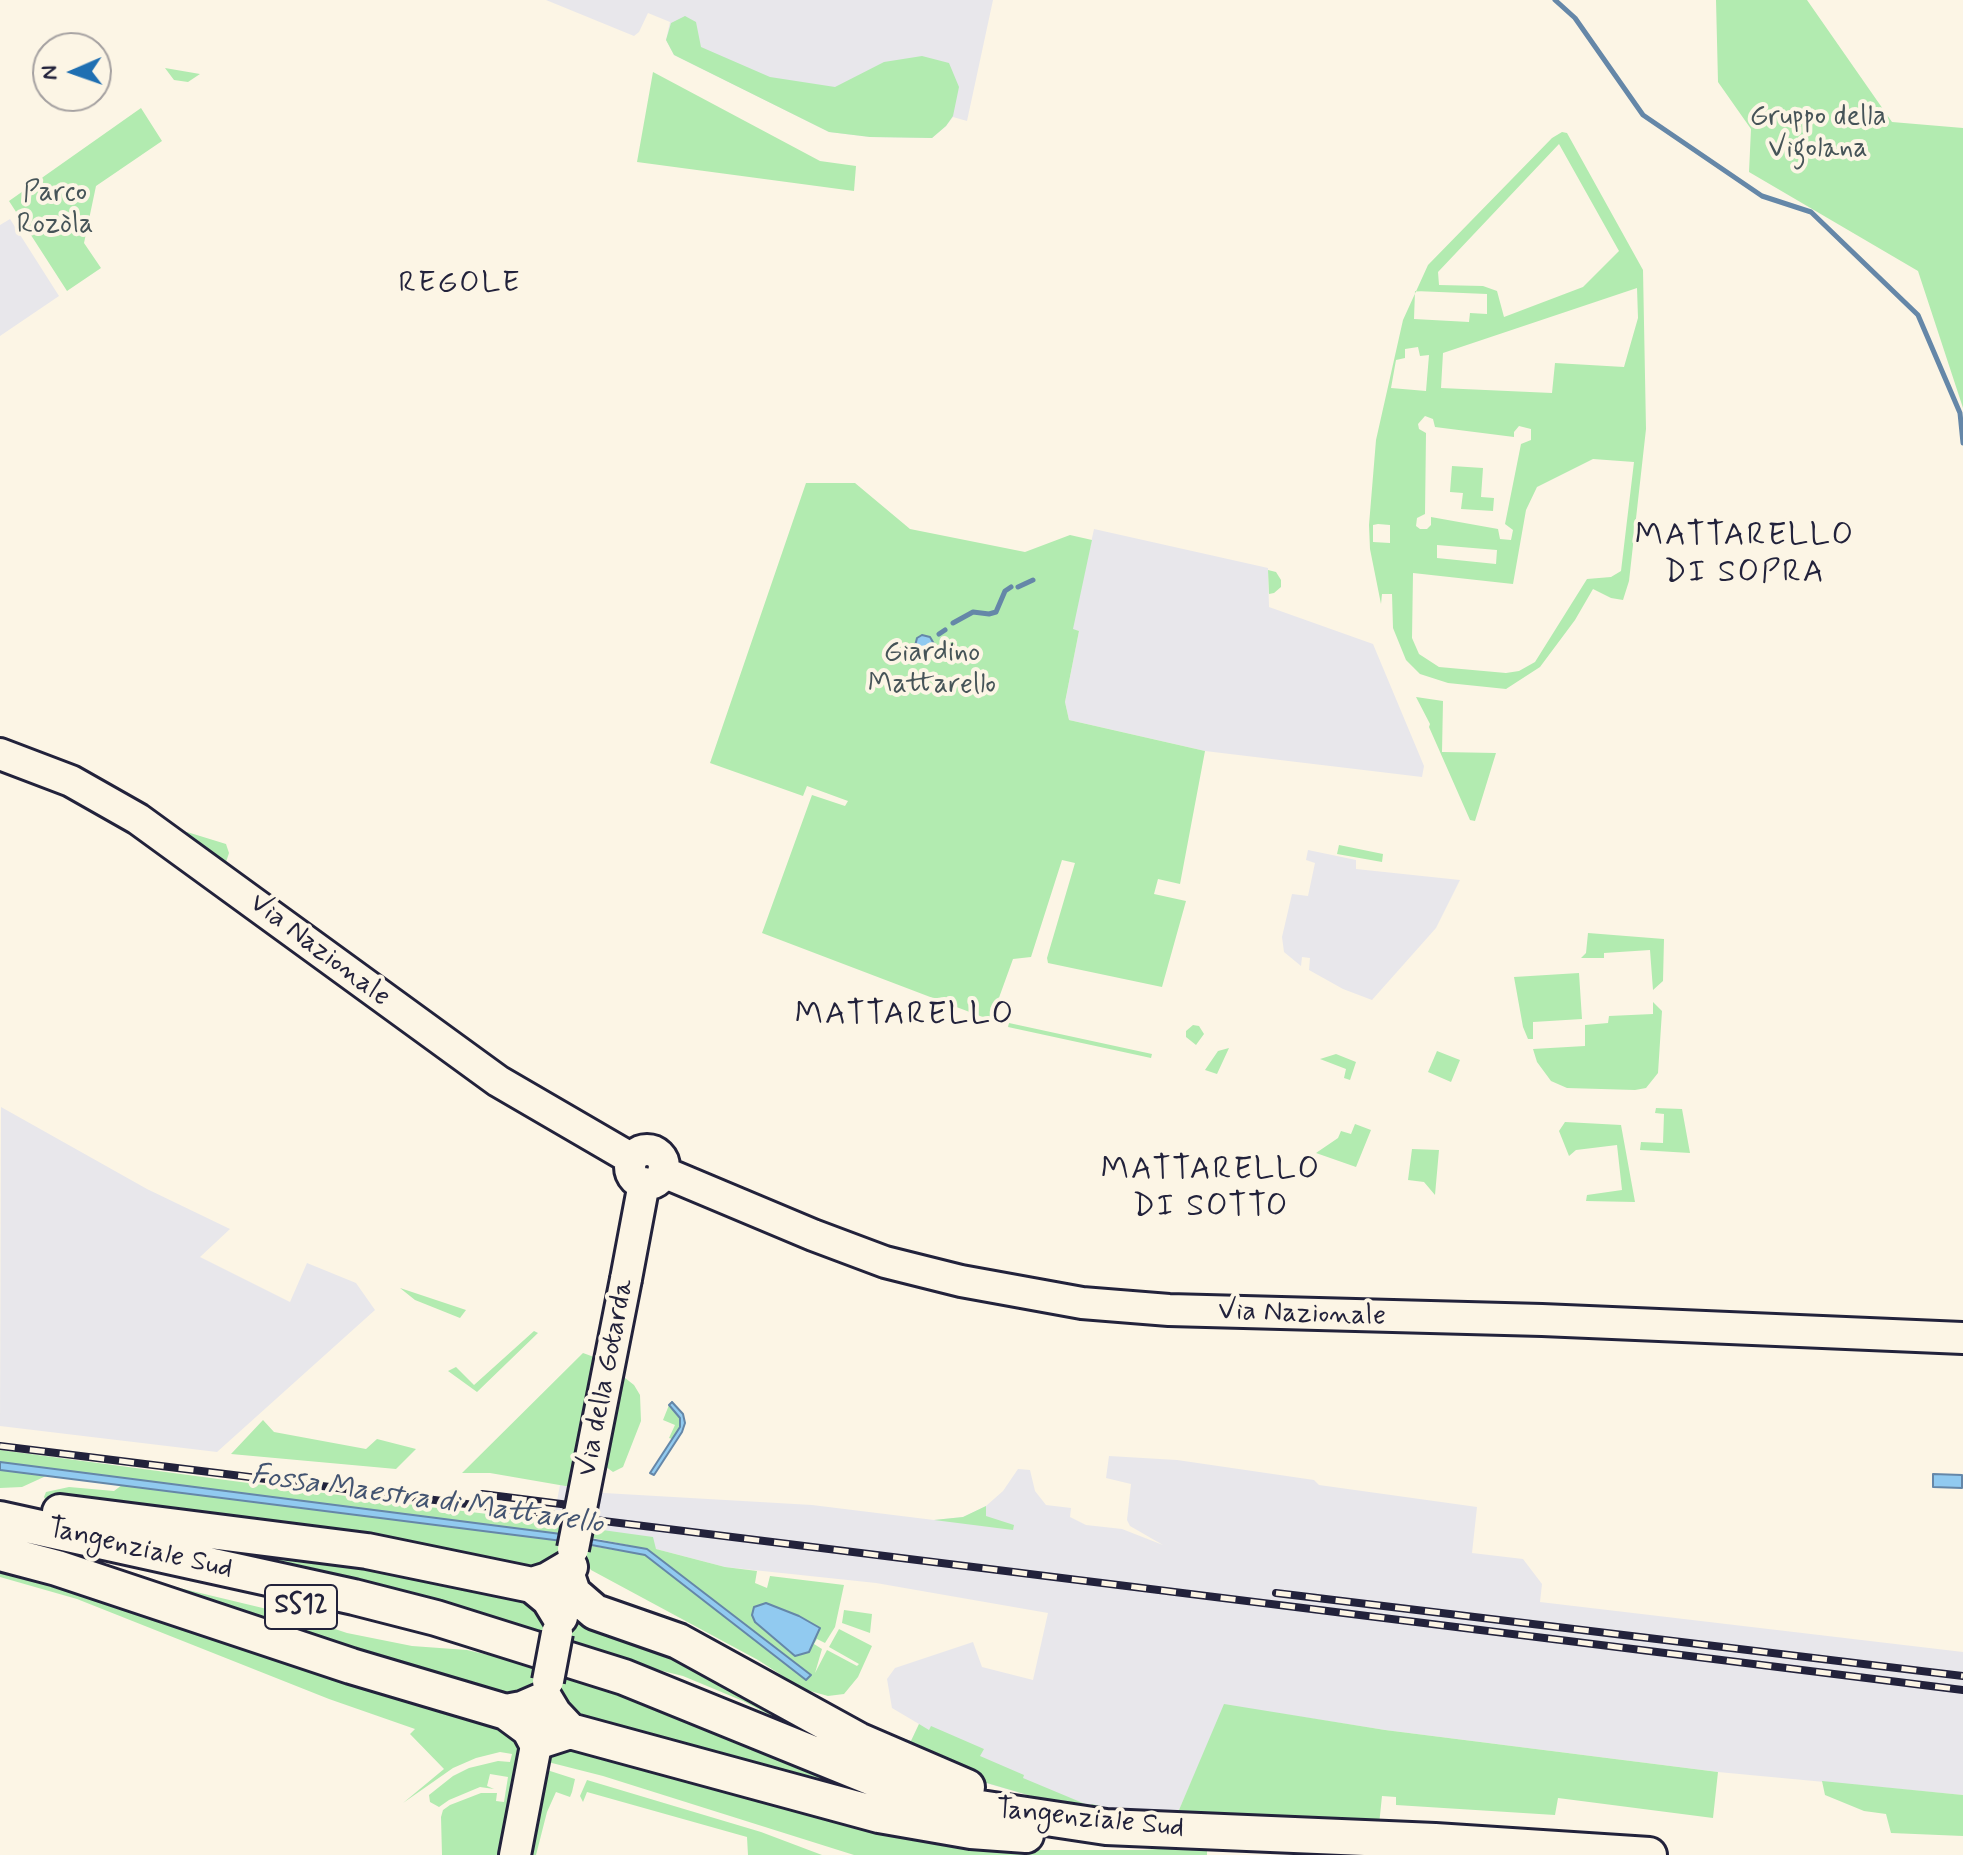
<!DOCTYPE html>
<html>
<head>
<meta charset="utf-8">
<style>
	body { margin:0 }
	#map { position:relative; width:1963px; height:1855px; overflow:hidden; background:#fcf5e5; font-family:Mynerve,sans-serif }
	canvas { display:block }
	.north { position:absolute; left:32px; top:32px; width:80px; height:80px; box-sizing:border-box; background:#fcf5e5; border:2px solid #a5a1a1; border-radius:50%; rotate:268deg; font-size:22px; font-weight:700; line-height:32px; text-align:center; color:#22223b }
	.north::after { content:''; display:block; margin:auto; width:28px; height:36px; background:#1f6fb2; clip-path:polygon(50% 0,100% 100%,50% 72%,0 100%) }
</style>
</head>
<body>
<div id="map">
<canvas width="1963" height="1855"></canvas>
<div class="north">N</div>
</div>
<script>
const context = document.querySelector('canvas').getContext('2d');
context.lineJoin = 'round';
function fill(path, color) {
  context.fillStyle = color;
  context.fill(path, 'evenodd');
}
function poly(rows) {
  const path = new Path2D();
  for (const r of rows) {
    if (r.length === 3) {
      path.moveTo(r[0] + r[2], r[1]);
      path.arc(r[0], r[1], r[2], 0, 2 * Math.PI);
      continue;
    }
    path.moveTo(r[0], r[1]);
    for (let i = 2; i < r.length; i += 2) path.lineTo(r[i], r[i + 1]);
  }
  return path;
}
function strokePath(path, color, width, dash) {
  context.strokeStyle = color;
  context.lineWidth = width;
  context.lineCap = dash ? 'butt' : 'round';
  context.setLineDash(dash || []);
  context.stroke(path);
}
function drawText(font, color, halo, rows, align = 'center') {
  context.font = font + ' Mynerve,sans-serif';
  context.lineWidth = 8;
  context.setLineDash([]);
  context.textBaseline = 'middle';
  context.strokeStyle = halo;
  context.fillStyle = color;
  for (const [text, x, y, turn = 0] of rows) {
    context.save();
    context.translate(x, y);
    context.rotate((+turn || 0) * Math.PI / 180);
    context.textAlign = isNaN(turn) ? turn : align;
    if (halo) context.strokeText(text, 0, 0);
    context.fillText(text, 0, 0);
    context.restore();
  }
}
fill(poly([
	[546,0,993,0,967,121,953,117,946,126,932,138,870,137,829,132,674,55,666,40,670,22,648,13,639,32,634,36],
	[10,219,59,296,0,336,0,225],
	[1094,529,1268,568,1269,607,1373,644,1424,766,1422,777,1205,751,1069,720,1065,702,1079,631,1072,630],
	[1308,850,1356,860,1356,869,1460,880,1436,928,1372,1000,1343,989,1309,970,1310,958,1302,957,1301,966,1284,952,1282,937,1292,894,1308,896,1315,863,1306,860],
	[1,1107,147,1189,230,1229,200,1257,290,1302,307,1263,356,1283,375,1310,217,1452,0,1426],
	[1109,1456,1177,1460,1314,1480,1319,1485,1477,1507,1472,1553,1523,1559,1542,1584,1540,1602,1963,1652,1963,1795,1718,1772,1385,1730,1225,1705,1176,1817,1100,1813,1038,1798,961,1776,848,1718,911,1741,919,1724,892,1708,887,1679,895,1668,973,1642,982,1667,1033,1680,1048,1613,876,1583,725,1567,656,1549,588,1528,553,1522,560,1485,604,1493,812,1505,934,1520,963,1517,986,1506,1003,1491,1018,1469,1030,1470,1035,1491,1046,1505,1071,1508,1070,1517,1086,1525,1122,1529,1163,1545,1130,1526,1127,1520,1131,1484,1106,1478]
]), '#e8e7eb');
fill(poly([
	[1716,0,1807,0,1892,122,1963,128,1963,408,1918,271,1749,172,1751,129,1718,82],
	[685,16,696,22,701,47,770,77,835,87,884,62,922,56,949,63,959,87,953,116,946,126,932,138,870,137,829,132,674,55,666,40,671,23],
	[165,68,200,74,188,82,174,80],
	[653,72,820,161,856,166,854,191,637,162],
	[141,108,162,141,96,186,84,243,101,268,67,291,9,201],
	[1562,132,1567,133,1643,270,1646,429,1629,581,1623,600,1611,598,1593,589,1575,620,1540,667,1506,689,1448,683,1420,674,1406,660,1393,628,1392,594,1382,594,1381,604,1370,549,1369,525,1376,440,1403,320,1428,265,1552,138],
	[1559,144,1619,251,1583,287,1504,317,1497,291,1483,286,1439,285,1438,272],
	[1637,288,1638,318,1624,367,1555,363,1552,393,1441,388,1443,353],
	[1415,291,1487,294,1487,314,1470,313,1469,322,1414,319],
	[1418,347,1420,356,1429,355,1426,391,1391,388,1396,360,1405,358,1405,349],
	[1425,416,1433,419,1435,427,1514,437,1514,432,1519,426,1531,429,1531,440,1521,444,1505,524,1513,530,1511,540,1500,539,1498,529,1431,517,1431,525,1427,529,1420,529,1416,526,1417,518,1425,514,1426,433,1419,429,1418,424],
	[1593,459,1634,462,1621,571,1611,577,1587,579,1535,662,1519,671,1506,673,1439,667,1419,654,1412,638,1413,573,1513,584,1526,510,1537,487],
	[1378,524,1390,525,1390,543,1373,542,1373,525],
	[1437,545,1497,550,1496,564,1437,558],
	[1452,466,1483,468,1481,497,1494,498,1493,511,1461,509,1463,493,1450,492],
	[806,483,855,483,910,529,1025,552,1070,535,1092,540,1073,629,1079,631,1065,702,1069,720,1205,751,1180,884,1158,879,1154,894,1186,901,1162,987,1048,963,1047,958,1075,863,1062,860,1031,957,1013,959,992,1017,988,1019,762,933,812,795,845,806,848,801,807,786,803,796,710,763],
	[1268,570,1276,572,1281,580,1281,587,1274,593,1269,594],
	[1416,697,1443,701,1442,752,1496,753,1475,821,1470,820,1429,727,1430,724],
	[187,832,226,844,229,853,225,865,186,834],
	[1339,845,1383,854,1382,862,1337,854],
	[1588,933,1664,939,1663,981,1653,990,1650,950,1604,953,1604,958,1581,958,1586,953],
	[1579,973,1582,1019,1533,1022,1533,1039,1528,1039,1523,1027,1514,977],
	[1653,1002,1662,1011,1658,1073,1646,1088,1635,1090,1567,1088,1551,1081,1537,1062,1533,1049,1585,1046,1585,1025,1608,1023,1609,1016,1653,1014],
	[1009,1023,1152,1054,1151,1058,1008,1027],
	[1193,1025,1199,1026,1204,1034,1196,1045,1186,1037,1186,1031],
	[1229,1048,1217,1074,1205,1070,1218,1051],
	[1437,1051,1460,1060,1451,1082,1428,1072],
	[1336,1054,1356,1062,1350,1080,1344,1078,1346,1069,1320,1059],
	[1656,1108,1682,1109,1690,1153,1640,1150,1641,1142,1663,1143,1664,1114,1655,1113],
	[1565,1122,1621,1125,1635,1202,1586,1201,1587,1195,1622,1190,1617,1145,1576,1150,1569,1156,1559,1131],
	[1355,1124,1371,1130,1356,1167,1316,1153,1338,1138,1341,1131,1351,1134],
	[1412,1149,1439,1150,1435,1195,1424,1182,1408,1180],
	[400,1288,466,1310,460,1318,415,1300],
	[534,1331,538,1333,477,1392,448,1371,456,1367,474,1385],
	[583,1353,594,1357,571,1487,490,1473,462,1473],
	[620,1374,634,1385,640,1395,641,1421,623,1467,613,1472,602,1464],
	[669,1405,680,1418,680,1427,672,1439,669,1438,675,1425,663,1420],
	[263,1420,274,1432,366,1449,377,1439,416,1449,396,1469,231,1454],
	[0,1450,429,1507,563,1523,561,1534,0,1462],
	[0,1470,46,1476,22,1487,0,1488],
	[122,1485,560,1541,559,1556,543,1569,47,1503,44,1497,46,1492,69,1487,114,1491],
	[986,1506,986,1516,1014,1525,1013,1530,934,1520,963,1517],
	[107,1528,373,1565,534,1603,545,1622,544,1630,540,1642],
	[588,1528,653,1537,656,1549,725,1567,757,1571,755,1583,767,1588,770,1576,844,1585,835,1627,825,1643,817,1639,814,1644,822,1649,815,1673,827,1650,857,1666,859,1664,829,1647,839,1629,872,1646,858,1677,844,1694,828,1696,803,1689,758,1660,591,1570,583,1557,586,1545,645,1555,806,1679,810,1674,647,1549,588,1537],
	[0,1559,501,1719,522,1742,502,1855,442,1855,441,1817,443,1810,450,1805,481,1793,497,1793,496,1801,504,1802,508,1777,490,1774,487,1786,494,1789,480,1787,449,1800,439,1807,430,1802,429,1795,453,1776,469,1768,498,1761,510,1762,512,1754,500,1752,476,1758,453,1768,403,1803,444,1769,410,1734,415,1729,329,1699,77,1599,0,1577],
	[117,1573,296,1616,347,1633,412,1646,467,1650,535,1666,534,1684,531,1691,506,1699],
	[844,1610,872,1614,870,1633,842,1623],
	[585,1620,603,1621,874,1759,806,1734,743,1701,683,1676,565,1647,565,1636,575,1624],
	[560,1671,587,1679,930,1812,575,1721,555,1702],
	[1224,1704,1385,1730,1718,1772,1713,1818,1558,1798,1555,1815,1396,1805,1396,1797,1382,1796,1379,1825,1176,1817],
	[848,1718,911,1741,919,1724,929,1730,931,1726,984,1749,980,1756,1024,1775,1023,1778,1090,1806,1092,1804,1103,1807,1100,1813,1038,1798,946,1771],
	[563,1739,574,1739,875,1825,968,1842,1042,1850,1143,1850,1207,1846,1207,1855,854,1855,603,1776,548,1762,547,1770,575,1779,572,1792,570,1797,556,1792,547,1812,536,1855,524,1855,542,1758,552,1744],
	[587,1780,761,1832,822,1855,748,1855,747,1837,587,1792,583,1802,580,1796],
	[1822,1781,1963,1795,1963,1836,1891,1833,1886,1814,1864,1811,1825,1795]
]), '#b2ebb0');
const water = poly([
	[922,635,930,637,937,649,956,648,959,654,956,660,950,661,936,656,923,657,917,653,915,646,917,638,922,635],
	[672,1402,683,1414,685,1423,682,1432,654,1475,650,1473,680,1427,680,1418,669,1405,672,1402],
	[0,1462,561,1534,647,1549,811,1675,806,1680,645,1555,586,1544,0,1470,0,1462],
	[1933,1474,1962,1475,1962,1488,1933,1487,1933,1474],
	[766,1603,799,1616,820,1628,809,1652,795,1656,755,1622,752,1615,754,1607,766,1603]
]);
fill(water, '#91caf0');
strokePath(water, '#6587a8', 2);
strokePath(poly([
	[1555,0,1575,18,1643,115,1762,196,1811,212,1918,315,1960,413,1963,443],
	[1018,587,1033,580],
	[953,623,973,612,989,614,996,612,1005,591,1011,587],
	[939,634,945,630]
]), '#6587a8', 5);
const major = poly([
	[0,754,71,781,138,819,498,1081,632,1159],
	[647,1167,17],
	[663,1172,813,1235,885,1262,961,1281,1082,1303,1169,1310,1542,1320,1963,1338],
	[626,1279,644,1183],
	[515,1855,541,1719]
]);
const highway = poly([
	[60,1512,367,1551,532,1585,548,1580,570,1567],
	[0,1519,354,1597,436,1618,624,1677,880,1781,947,1803,1106,1827,1435,1841,1649,1855],
	[0,1553,57,1568,351,1666,506,1712,529,1729,536,1742,570,1731,879,1815,971,1831,1026,1835],
	[568,1578,573,1593,595,1612,678,1641,858,1740,967,1787],
	[532,1585,549,1599,560,1617],
	[506,1712,522,1709,545,1699,554,1714,570,1731]
]);
strokePath(major, '#22223b', 36);
strokePath(highway, '#22223b', 40);
strokePath(major, '#fcf5e5', 30);
strokePath(highway, '#fcf5e5', 34);
const rail = poly([
	[0,1446,1963,1690],
	[482,1494,585,1507],
	[1276,1593,1963,1676]
]);
strokePath(rail, '#22223b', 8);
strokePath(rail, '#fcf5e5', 5, [15]);
const majorBridge = poly([
	[573,1549,626,1279],
	[548,1681,557,1633]
]);
strokePath(majorBridge, '#22223b', 36, []);
strokePath(majorBridge, '#fcf5e5', 30);
for (const [x, y, w] of [
	[301,1607,72]
]) {
  const box = new Path2D();
  box.roundRect(x - w / 2, y - 22, w, 44, 6);
  context.fillStyle = '#fcf5e5';
  context.fill(box);
  strokePath(box, '#22223b', 2);
}
drawText('bold 26px', '#22223b', null, [
	["SS12",301,1607]
]);
drawText('28px', '#465458', '#fcf5e5', [
	["Gruppo della",1818,118],
	["Vigolana",1818,150],
	["Parco",55,194],
	["Rozòla",55,226],
	["Giardino",932,654],
	["Mattarello",932,686]
]);
drawText('28px', '#22223b', '#fcf5e5', [
	["Via Nazionale",319,951,37],
	["Via Nazionale",1302,1315,2],
	["Via della Gotarda",607,1378,-79],
	["Tangenziale Sud",140,1550,13],
	["Tangenziale Sud",1090,1820,6]
]);
context.letterSpacing = '2px';
drawText('30px', '#22223b', '#fcf5e5', [
	["REGOLE",460,285]
]);
context.letterSpacing = '0px';
drawText('italic 30px', '#435471', '#fcf5e5', [
	["Fossa Maestra di Mattarello",427,1501,8]
]);
context.letterSpacing = '2px';
drawText('32px', '#22223b', '#fcf5e5', [
	["MATTARELLO",1745,537],
	["DI SOPRA",1745,574],
	["MATTARELLO",905,1016],
	["MATTARELLO",1211,1171],
	["DI SOTTO",1211,1208]
]);
context.letterSpacing = '0px';
</script>
</body>
</html>
